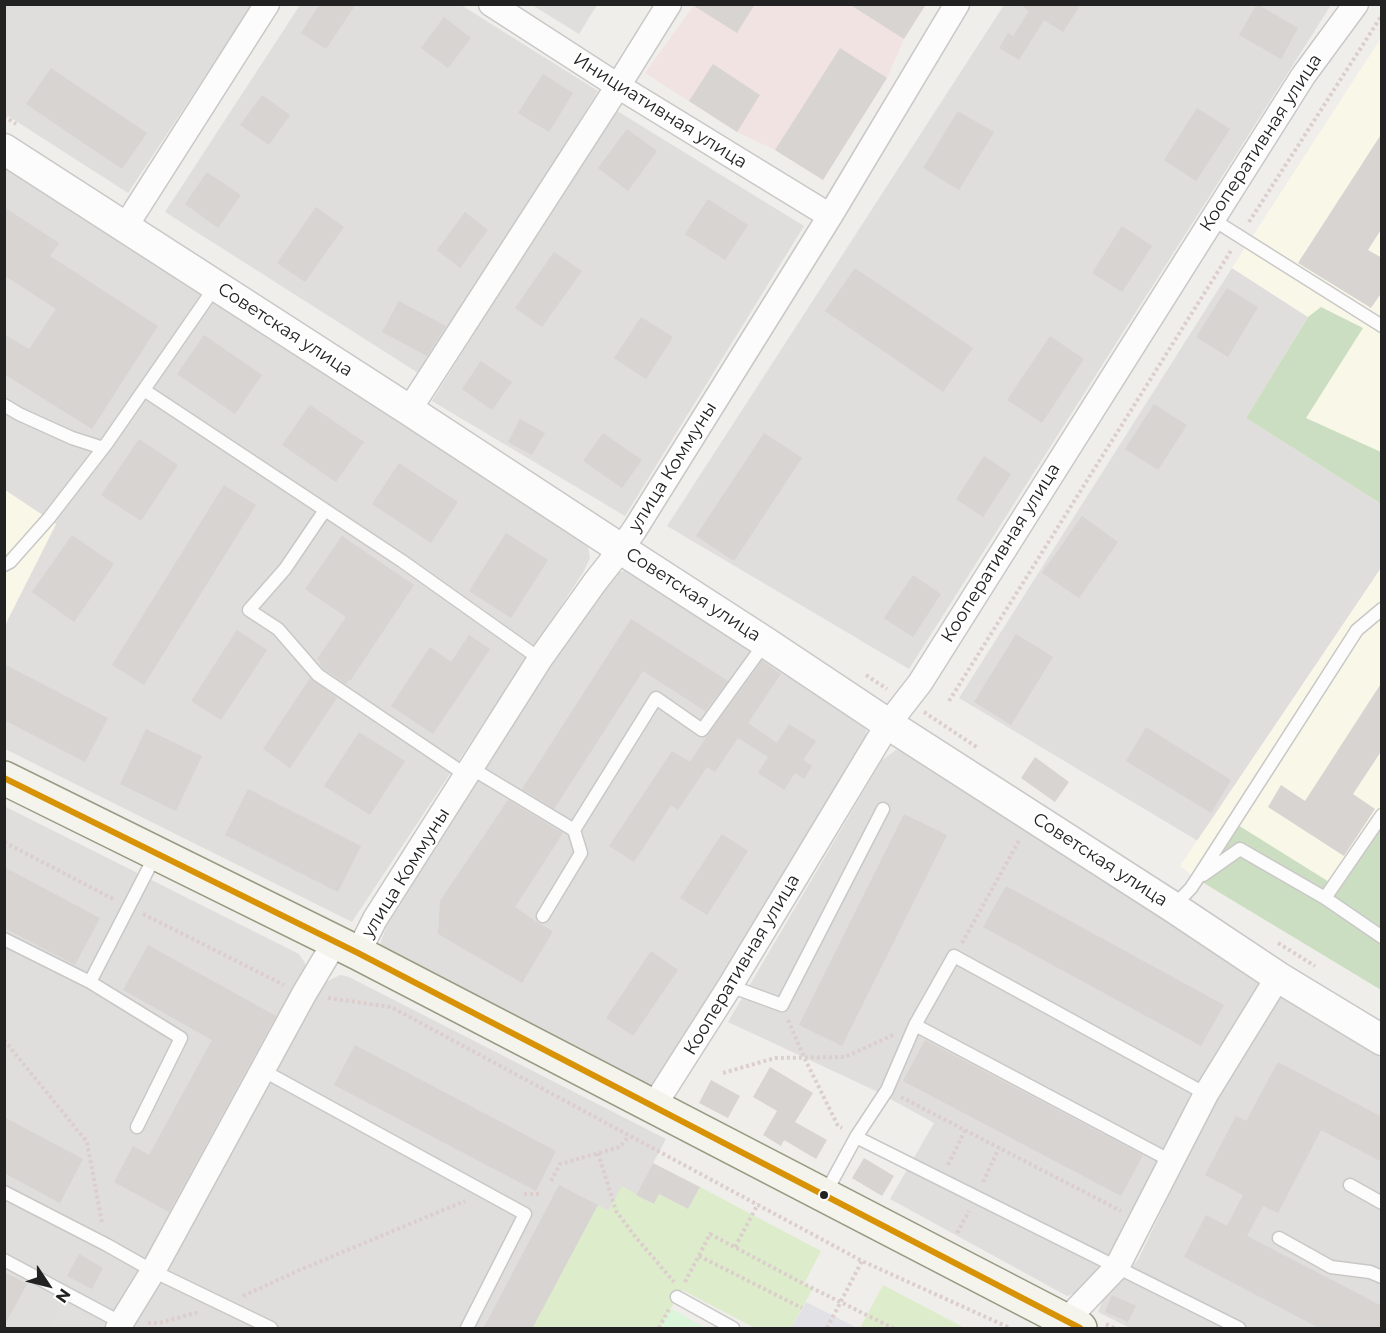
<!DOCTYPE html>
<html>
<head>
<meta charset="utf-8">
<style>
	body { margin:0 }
	#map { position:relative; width:1386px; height:1333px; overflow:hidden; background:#f0eeeb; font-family:Montserrat,sans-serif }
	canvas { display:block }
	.frame { position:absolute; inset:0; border:6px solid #222; pointer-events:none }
	.north { position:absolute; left:18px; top:1255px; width:60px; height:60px; -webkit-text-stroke:4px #fff; paint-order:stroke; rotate:125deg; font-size:16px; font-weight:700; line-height:24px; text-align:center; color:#222 }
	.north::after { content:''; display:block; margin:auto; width:21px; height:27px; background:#222; clip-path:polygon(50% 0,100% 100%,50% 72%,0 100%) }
</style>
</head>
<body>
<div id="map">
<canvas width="1386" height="1333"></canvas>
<div class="frame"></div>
<div class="north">N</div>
</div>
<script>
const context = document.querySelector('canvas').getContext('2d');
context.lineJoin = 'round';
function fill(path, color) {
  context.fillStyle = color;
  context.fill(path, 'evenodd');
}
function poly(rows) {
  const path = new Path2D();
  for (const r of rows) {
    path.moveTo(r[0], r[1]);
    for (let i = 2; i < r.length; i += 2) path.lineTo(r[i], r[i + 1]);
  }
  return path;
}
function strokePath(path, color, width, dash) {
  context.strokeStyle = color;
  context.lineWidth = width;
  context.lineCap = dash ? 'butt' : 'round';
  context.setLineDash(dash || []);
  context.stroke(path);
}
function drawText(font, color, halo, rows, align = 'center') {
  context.font = font + ' Montserrat,sans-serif';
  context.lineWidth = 5;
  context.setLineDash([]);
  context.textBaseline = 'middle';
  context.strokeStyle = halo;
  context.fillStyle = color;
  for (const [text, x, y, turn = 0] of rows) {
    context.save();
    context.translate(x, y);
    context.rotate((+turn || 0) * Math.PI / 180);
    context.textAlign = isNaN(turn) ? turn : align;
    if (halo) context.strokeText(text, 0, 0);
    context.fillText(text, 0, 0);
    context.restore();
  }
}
fill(poly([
	[4,5,252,5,128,193,5,114],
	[300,5,461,5,598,91,423,376,165,212],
	[532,5,597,5,579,34],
	[1004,5,1331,5,909,669,667,526],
	[614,109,804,226,625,516,432,401],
	[4,166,577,534,588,546,590,558,584,571,352,922,5,749,5,625,56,524,5,490],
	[1232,268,1308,317,1247,418,1381,504,1381,568,1198,841,959,698],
	[627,570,864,720,868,740,662,1077,646,1091,385,959,380,944,387,925,579,619,614,574],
	[896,750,907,751,1263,981,1122,1241,1084,1290,1067,1296,890,1199,934,1123,876,1091,728,1022,882,760],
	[4,806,299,954,305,963,307,981,109,1328,5,1328],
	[340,975,349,977,666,1139,636,1195,608,1211,597,1206,532,1328,131,1328,175,1257,324,983],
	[1281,996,1381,1054,1381,1328,1130,1328,1098,1312,1105,1294,1138,1260,1214,1101,1272,1003]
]), '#dfdedc');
fill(poly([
	[694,5,926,5,904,39,887,78,823,180,775,150,737,132,645,73]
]), '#f1e3e1');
fill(poly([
	[1381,38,1381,504,1246,418,1308,317,1232,268],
	[5,490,56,524,5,625],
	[1381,568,1381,990,1197,879,1180,866]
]), '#f8f7e8');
fill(poly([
	[622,1186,653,1204,659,1194,688,1209,700,1187,821,1251,804,1284,813,1288,791,1328,755,1328,682,1290,659,1328,532,1328,598,1205,608,1211],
	[883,1285,965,1328,860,1328]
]), '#ddeccb');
fill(poly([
	[1321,307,1363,328,1306,418,1381,452,1381,504,1246,418,1308,317],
	[1381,815,1381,990,1197,879,1233,822,1334,885]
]), '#cbdec1');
fill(poly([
	[670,1308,705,1328,659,1328]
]), '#daf5da');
fill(poly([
	[64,1302,99,1322,95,1328,49,1328]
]), '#e0dfde');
fill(poly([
	[806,1302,834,1316,857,1328,791,1328]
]), '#e2e1e5');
fill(poly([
	[320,4,356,4,326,49,301,33],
	[691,4,755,4,737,33],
	[849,4,926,4,904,39],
	[1020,4,1081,4,1063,32,1044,20,1019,60,999,48,1008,33,1013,36,1029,11],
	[1257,4,1298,28,1281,59,1239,35],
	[444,17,471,38,448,68,421,48],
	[840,48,887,78,823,180,775,150],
	[713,64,760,95,737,132,689,101],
	[51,68,147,133,122,169,26,104],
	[543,74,573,93,549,132,518,113],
	[262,95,290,115,269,145,240,125],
	[1197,108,1230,129,1196,181,1164,160],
	[958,111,994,132,959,190,923,168],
	[627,129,657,151,628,191,598,168],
	[1382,133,1382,228,1368,250,1382,258,1382,292,1371,308,1298,263],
	[207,172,241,195,218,228,185,204],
	[708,199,748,225,725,260,685,234],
	[4,207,59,243,50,256,158,326,92,429,4,374,4,334,29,349,56,309,4,275],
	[316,207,344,227,305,282,277,263],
	[465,212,488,230,460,268,437,250],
	[1122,226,1152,246,1122,292,1092,273],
	[554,252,582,271,542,327,515,308],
	[855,268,973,348,943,392,825,311],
	[1227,288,1258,307,1228,357,1196,337],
	[399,301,446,326,427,356,382,332],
	[641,317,673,337,646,379,614,358],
	[204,335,262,375,235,414,177,374],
	[1050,336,1084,359,1042,423,1007,400],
	[481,361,512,382,492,410,462,389],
	[1154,404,1187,425,1158,470,1125,449],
	[310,405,364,442,336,482,282,445],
	[520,419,545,433,532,455,508,442],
	[603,433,642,460,622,488,583,461],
	[764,433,802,458,734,561,696,536],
	[139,439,178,465,141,521,101,495],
	[984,456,1011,474,983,517,956,499],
	[399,463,458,502,431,543,372,504],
	[224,485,256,505,144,685,112,665],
	[1082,516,1118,542,1079,598,1042,573],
	[506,533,548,560,511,618,469,591],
	[72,535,114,564,74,622,32,592],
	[342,536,414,585,350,681,349,680,346,684,324,669,320,664,321,662,317,659,346,617,305,589],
	[913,575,941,594,913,637,884,618],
	[631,619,728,681,705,711,643,671,554,809,522,789],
	[237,630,267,650,221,720,191,701],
	[1016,634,1053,657,1011,725,974,702],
	[469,635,490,649,433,734,391,706,430,647,451,662],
	[762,661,781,674,748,723,777,743,789,724,816,741,803,760,812,766,804,779,795,773,784,790,758,773,768,757,738,738,715,772,707,767,678,810,671,805,634,862,609,846,672,751,690,762,707,736],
	[4,664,108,718,85,762,4,720],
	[310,678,337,698,290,768,263,749],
	[1382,682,1382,750,1353,794,1375,809,1344,856,1268,807,1281,785,1305,801],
	[1146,727,1231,780,1211,813,1126,761],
	[146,729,202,756,176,811,120,784],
	[359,732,405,761,370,815,324,786],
	[1035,757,1069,782,1055,802,1021,778],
	[248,789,361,846,338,892,225,835],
	[508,800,563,833,515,907,538,923,553,931,522,983,438,934,440,901],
	[904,814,947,835,842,1046,799,1025],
	[722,834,748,851,707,915,680,898],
	[4,867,100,918,75,965,4,928],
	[1006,886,1224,1005,1201,1046,983,927],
	[148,945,276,1016,169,1212,114,1182,133,1146,149,1155,212,1040,123,990],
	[651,951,678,970,633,1036,606,1018],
	[925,1040,1143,1155,1121,1196,903,1081],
	[355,1045,556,1151,536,1191,334,1085],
	[1278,1062,1382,1117,1382,1162,1321,1130,1278,1213,1263,1206,1247,1236,1382,1306,1382,1329,1321,1329,1184,1257,1206,1215,1227,1226,1243,1195,1205,1175,1236,1116,1246,1121],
	[770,1067,813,1093,795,1122,827,1140,816,1159,784,1140,781,1146,763,1135,777,1111,753,1097],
	[711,1080,740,1096,728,1118,699,1103],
	[4,1117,83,1159,60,1203,4,1173],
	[864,1158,894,1176,882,1196,852,1178],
	[653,1163,700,1187,688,1209,659,1194,654,1204,636,1195],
	[559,1185,598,1205,532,1329,483,1329],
	[79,1254,103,1268,92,1289,67,1276],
	[4,1272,27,1284,4,1326],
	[1112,1295,1136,1306,1128,1322,1105,1312]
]), '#d7d4d2');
const service = poly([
	[1212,219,1382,326],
	[144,390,402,561,540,659],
	[4,405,19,414,72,438,103,448],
	[325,510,285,569,249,610,278,629,318,675,466,775],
	[4,565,10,562,49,518,107,443,215,287],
	[471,768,574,830,581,853,543,916],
	[574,830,656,698,702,730,765,643],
	[1203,875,1240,849,1325,898,1382,937],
	[1325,898,1382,815],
	[1174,906,1191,888,1197,879,1357,630,1382,609],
	[4,939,90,982,181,1038,137,1127],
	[90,982,156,854],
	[730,986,782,1005,883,809],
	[915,1025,1171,1161],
	[262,1070,525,1214,467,1328],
	[856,1137,887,1090,915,1025,954,956,1206,1094],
	[1350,1185,1382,1203],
	[4,1192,107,1245,153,1271,271,1328],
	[825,1194,856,1137,1239,1328],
	[1279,1238,1331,1267,1370,1272,1382,1277],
	[4,1260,122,1323],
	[677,1297,733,1328]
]);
const minor = poly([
	[491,4,618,86,830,216],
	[125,227,267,4],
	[409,410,618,86,669,4],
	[358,953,375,919,540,659,595,582,621,549,635,529,830,216,957,4],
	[653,1107,730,986,888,724,920,683,1303,76,1356,4],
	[118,1328,153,1271,304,994,335,942],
	[1065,1328,1077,1309,1117,1267,1206,1094,1278,977]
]);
const tertiary = poly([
	[4,149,409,410,621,549,765,642,888,724,1173,907,1278,977,1382,1040]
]);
const secondary = poly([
	[4,778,358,953,1080,1328]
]);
strokePath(service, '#c9c8c7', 15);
strokePath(minor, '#c9c8c7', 27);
strokePath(tertiary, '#c9c8c7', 33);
strokePath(secondary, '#999a82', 36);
strokePath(poly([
	[4,116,16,124],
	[1249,222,1382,15],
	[866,675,887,689],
	[949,701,1232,249],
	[924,712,978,748],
	[4,842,115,900],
	[143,914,284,985],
	[962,943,1020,839],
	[1278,943,1315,966],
	[328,998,391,1007,862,1261,1010,1328],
	[788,1020,804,1057,838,1126,842,1128],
	[4,1040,87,1142,102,1223],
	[723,1073,775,1058,845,1057,893,1035],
	[901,1097,1121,1211],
	[598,1153,616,1211,634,1235,674,1282],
	[948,1165,965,1130],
	[551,1181,560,1164,620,1147,629,1136],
	[983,1182,999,1148],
	[524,1194,542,1194],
	[957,1233,969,1211],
	[735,1247,758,1204],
	[699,1256,802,1308],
	[685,1282,710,1234,804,1284,893,1328],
	[243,1296,302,1269,465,1201],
	[148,1323,159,1323,199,1312],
	[1106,1324,1114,1328],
	[659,1328,669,1309],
	[827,1328,862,1261]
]), '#dccecd', 4, [3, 3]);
strokePath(service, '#fdfcfc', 12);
strokePath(minor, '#fdfcfc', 24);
strokePath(tertiary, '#fdfcfc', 30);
strokePath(secondary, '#f4f4ed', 33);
strokePath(poly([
	[4,778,358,953,1080,1328]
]), '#d79205', 6);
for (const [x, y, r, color] of [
	[824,1195,5,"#222"]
]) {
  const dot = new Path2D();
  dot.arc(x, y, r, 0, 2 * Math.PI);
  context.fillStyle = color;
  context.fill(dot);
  strokePath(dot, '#fff', 2);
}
drawText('18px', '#222', '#fff', [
	["Инициативная улица",660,111,32],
	["Кооперативная улица",1261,143,-57],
	["Советская улица",285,330,33],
	["улица Коммуны",673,467,-58],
	["Кооперативная улица",1001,553,-58],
	["Советская улица",693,595,33],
	["Советская улица",1100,860,33],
	["улица Коммуны",406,873,-58],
	["Кооперативная улица",742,965,-59]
]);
</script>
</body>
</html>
